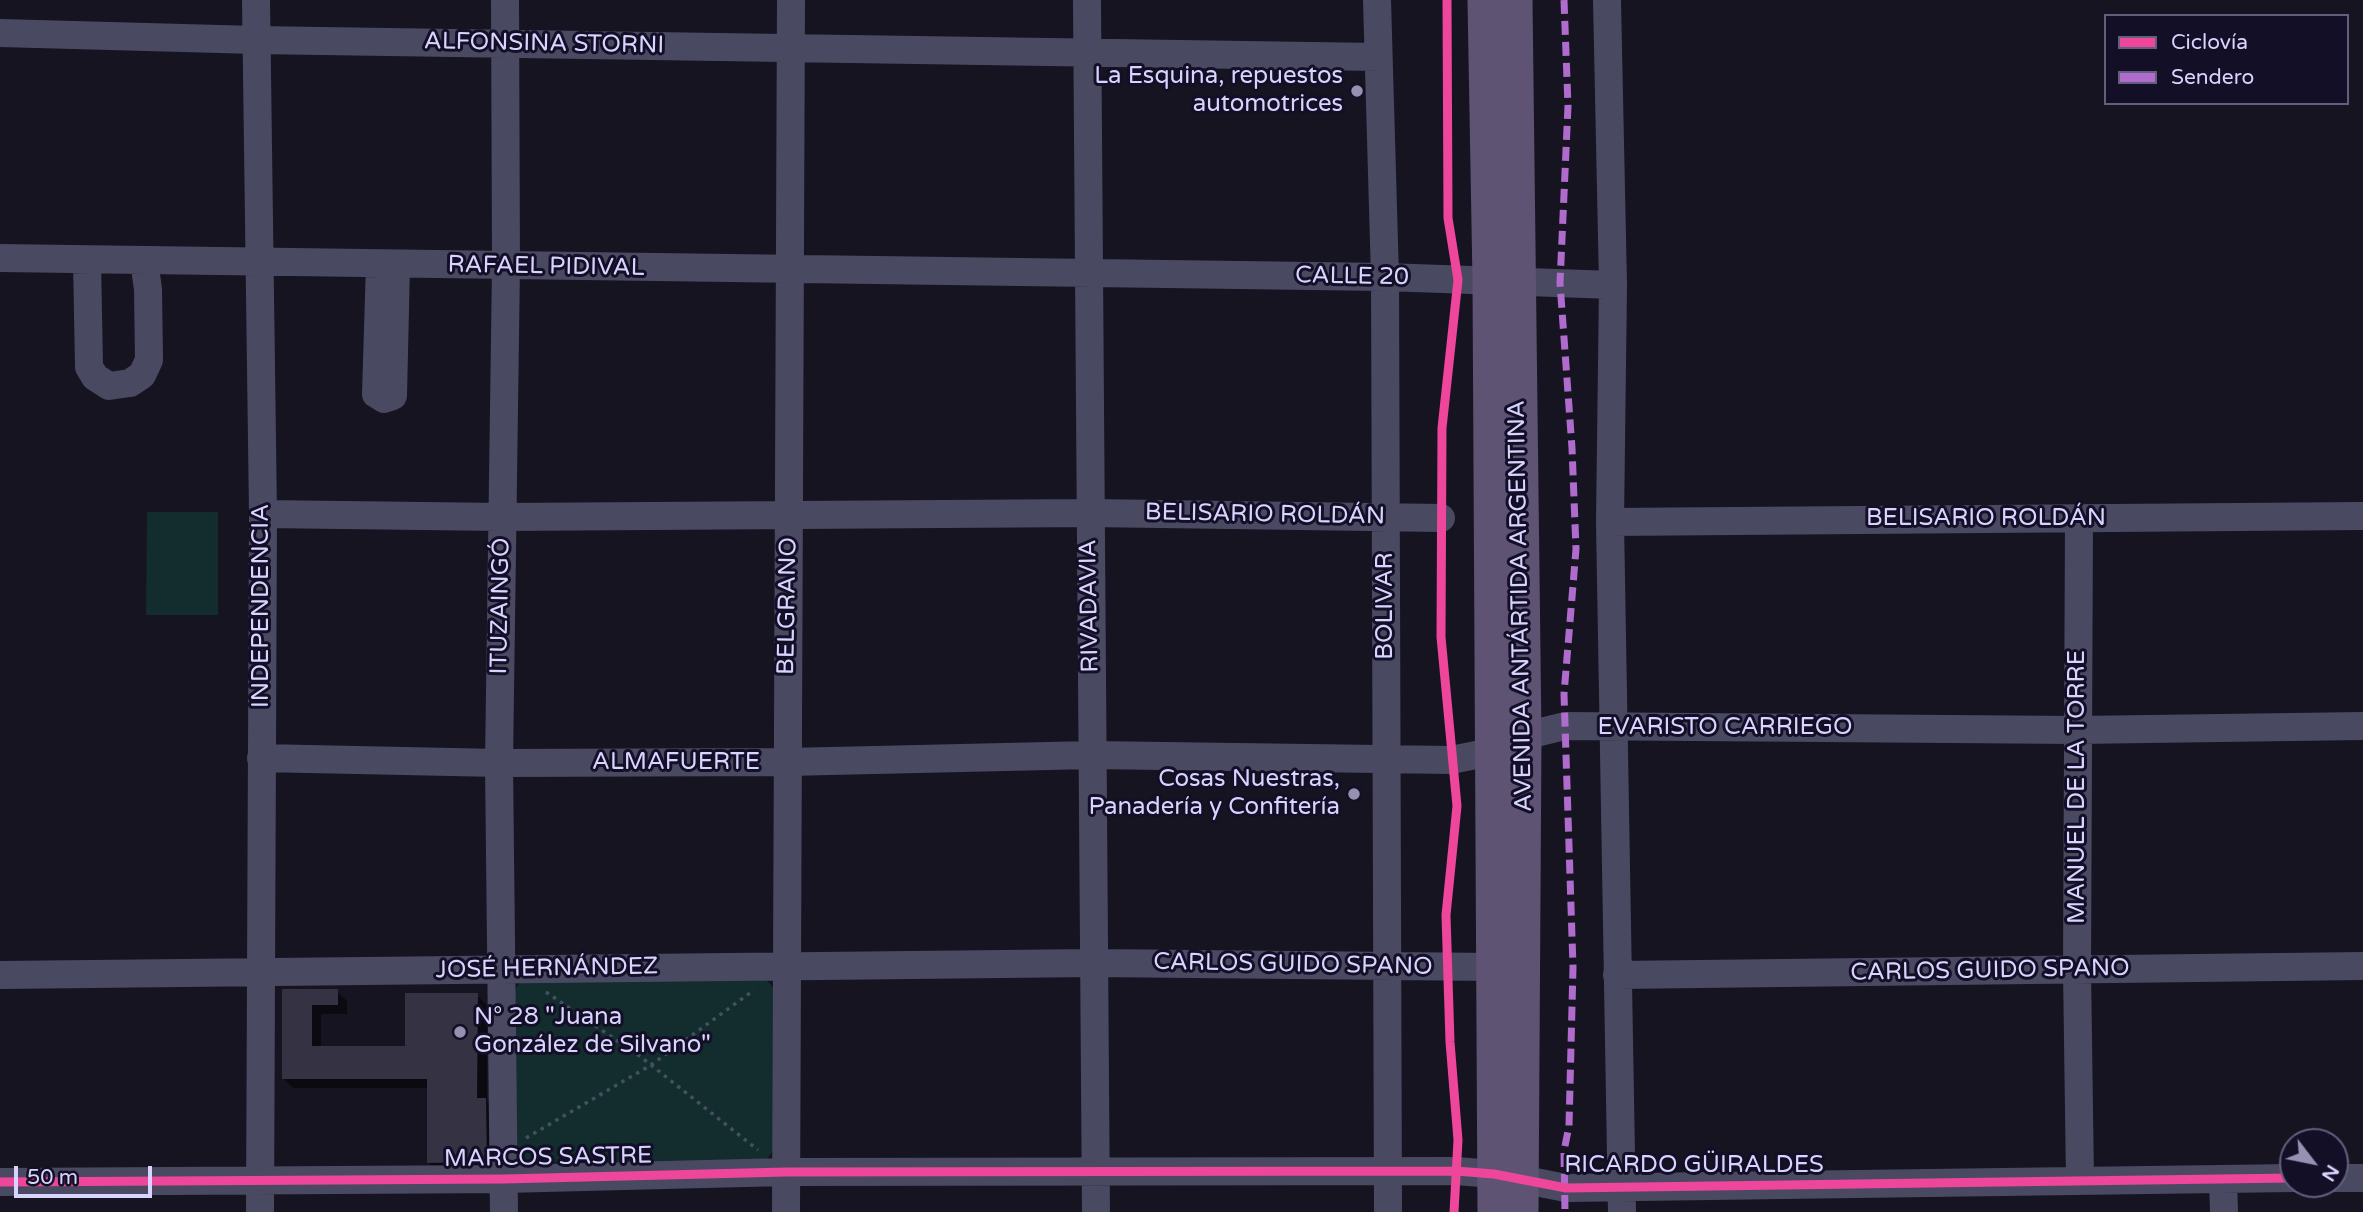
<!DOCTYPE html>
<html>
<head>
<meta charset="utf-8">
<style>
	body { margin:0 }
	#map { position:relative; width:2363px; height:1212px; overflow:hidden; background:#161421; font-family:"Varela Round",sans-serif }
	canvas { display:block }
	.legend { position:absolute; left:2104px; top:14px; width:245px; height:91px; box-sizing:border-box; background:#130f26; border:2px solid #625e7d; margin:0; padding:9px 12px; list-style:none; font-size:21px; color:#d9d4ff }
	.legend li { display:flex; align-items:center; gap:14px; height:35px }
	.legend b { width:35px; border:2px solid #625e7d }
	.north { position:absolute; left:2279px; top:1128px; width:70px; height:70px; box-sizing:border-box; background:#130f26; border:2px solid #625e7d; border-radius:50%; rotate:122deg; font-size:19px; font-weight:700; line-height:28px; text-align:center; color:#d9d4ff }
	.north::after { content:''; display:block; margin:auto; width:24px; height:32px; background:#9591b1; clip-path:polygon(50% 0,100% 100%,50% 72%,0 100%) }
	.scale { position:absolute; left:14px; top:1166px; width:138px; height:32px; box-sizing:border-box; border:4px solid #d9d4ff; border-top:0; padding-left:9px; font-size:21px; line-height:24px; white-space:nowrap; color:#d9d4ff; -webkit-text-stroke:5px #130f26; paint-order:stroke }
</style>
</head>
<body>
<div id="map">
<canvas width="2363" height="1212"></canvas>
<ul class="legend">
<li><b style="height:9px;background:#ed469a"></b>Ciclovía</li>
<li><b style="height:9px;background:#b06ccc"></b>Sendero</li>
</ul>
<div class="north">N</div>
<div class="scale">50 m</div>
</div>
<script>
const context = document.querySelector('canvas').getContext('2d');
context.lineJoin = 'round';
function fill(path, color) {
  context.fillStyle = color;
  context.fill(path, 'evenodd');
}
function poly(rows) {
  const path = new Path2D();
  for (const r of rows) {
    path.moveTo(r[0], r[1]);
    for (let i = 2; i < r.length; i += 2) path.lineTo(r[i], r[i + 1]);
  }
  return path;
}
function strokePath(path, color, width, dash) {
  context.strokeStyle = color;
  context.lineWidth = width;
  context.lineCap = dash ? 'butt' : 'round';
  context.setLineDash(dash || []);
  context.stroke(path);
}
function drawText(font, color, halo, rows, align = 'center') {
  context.font = font + ' "Varela Round",sans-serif';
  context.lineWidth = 6;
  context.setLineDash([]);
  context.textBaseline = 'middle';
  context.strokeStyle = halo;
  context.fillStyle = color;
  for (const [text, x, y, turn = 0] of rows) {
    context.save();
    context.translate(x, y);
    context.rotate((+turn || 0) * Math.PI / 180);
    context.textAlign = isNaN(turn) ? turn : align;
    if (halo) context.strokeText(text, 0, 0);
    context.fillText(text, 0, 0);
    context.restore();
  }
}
fill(poly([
	[147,512,218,512,218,615,146,615],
	[764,978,775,989,776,1147,764,1163,526,1162,514,1152,512,993,523,979]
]), '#132c2d');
fill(poly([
	[284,991,337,991,347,1001,347,1014,321,1014,321,1048,407,1048,477,995,487,1005,487,1101,495,1110,496,1172,438,1172,428,1162,428,1088,293,1088,283,1078]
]), '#0007');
fill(poly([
	[282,989,338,989,338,1005,312,1005,312,1046,405,1046,405,993,478,993,477,1098,486,1098,487,1162,427,1163,427,1079,282,1079]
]), '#343243');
strokePath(poly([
	[546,992,641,1057,758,1150],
	[526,1138,651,1065,754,990]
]), '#44505f', 3.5, [3.5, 5]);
strokePath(poly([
	[256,0,263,514,260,1212],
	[1087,0,1096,1212],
	[1377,0,1385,277,1388,1212],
	[1607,0,1613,285,1610,522,1622,1212],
	[0,33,256,40,1378,57],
	[0,258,1385,277,1613,285],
	[87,260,89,367,95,377,109,386,130,383,142,375,149,360,148,289,144,261],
	[380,264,376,394,384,399,393,396,396,265],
	[263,514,503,517,1090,513,1441,518],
	[2079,519,2077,970,2080,1180],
	[1610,522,2363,516],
	[261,758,499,763,787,762,1092,755,1451,760,1491,752,1524,736,1565,726,2077,730,2363,726],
	[0,975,1094,963,1493,967],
	[1617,975,2363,966],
	[2335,1178,2363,1178],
	[2223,1179,2224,1212],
	[0,1182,504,1179,786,1172,1456,1171,1494,1174,1566,1188,2293,1178],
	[504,1212,499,763,506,266,505,0],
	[786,1212,791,0]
]), '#4a4962', 28);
strokePath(poly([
	[1485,0,1490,281,1495,1212],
	[1515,0,1524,736,1521,1212]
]), '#5e5373', 35);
strokePath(poly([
	[1564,0,1568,106,1560,283,1572,448,1576,549,1564,694,1573,967,1569,1126,1564,1151,1565,1212]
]), '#b06ccc', 7, [14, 7]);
strokePath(poly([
	[1447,0,1448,218,1458,280,1442,428,1441,637,1457,806,1446,915,1450,1042,1458,1140,1454,1212],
	[0,1182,504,1179,786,1172,1456,1171,1494,1174,1566,1188,2293,1178]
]), '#ed469a', 9);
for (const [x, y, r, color] of [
	[1357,91,7,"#9591b1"],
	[1354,794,7,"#9591b1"],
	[460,1032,7,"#9591b1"]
]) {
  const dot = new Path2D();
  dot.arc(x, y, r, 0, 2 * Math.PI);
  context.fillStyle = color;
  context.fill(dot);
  strokePath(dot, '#130f26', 2.5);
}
drawText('24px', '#d9d4ff', '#130f26', [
	["ALFONSINA STORNI",544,44,1],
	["RAFAEL PIDIVAL",546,267,1],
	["CALLE 20",1352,277,1],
	["BELISARIO ROLDÁN",1265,515,1],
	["BELISARIO ROLDÁN",1986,519],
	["INDEPENDENCIA",262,606,-90],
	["ITUZAINGÓ",501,606,-89],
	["BELGRANO",788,606,-89],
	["RIVADAVIA",1090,606,-91],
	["BOLIVAR",1386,606,-90],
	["AVENIDA ANTÁRTIDA ARGENTINA",1521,606,-91],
	["EVARISTO CARRIEGO",1725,728],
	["ALMAFUERTE",676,763],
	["MANUEL DE LA TORRE",2078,787,-90],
	["CARLOS GUIDO SPANO",1293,965,1],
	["JOSÉ HERNÁNDEZ",547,969,-1],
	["CARLOS GUIDO SPANO",1990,971,-1],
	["MARCOS SASTRE",548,1158,-1],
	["RICARDO GÜIRALDES",1694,1166]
]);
drawText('24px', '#d9d4ff', '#130f26', [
	["La Esquina, repuestos",1343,77],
	["automotrices",1343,105],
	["Cosas Nuestras,",1340,780],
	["Panadería y Confitería",1340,808],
	["N° 28 \"Juana",474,1018,"left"],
	["González de Silvano\"",474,1046,"left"]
], 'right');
</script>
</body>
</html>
